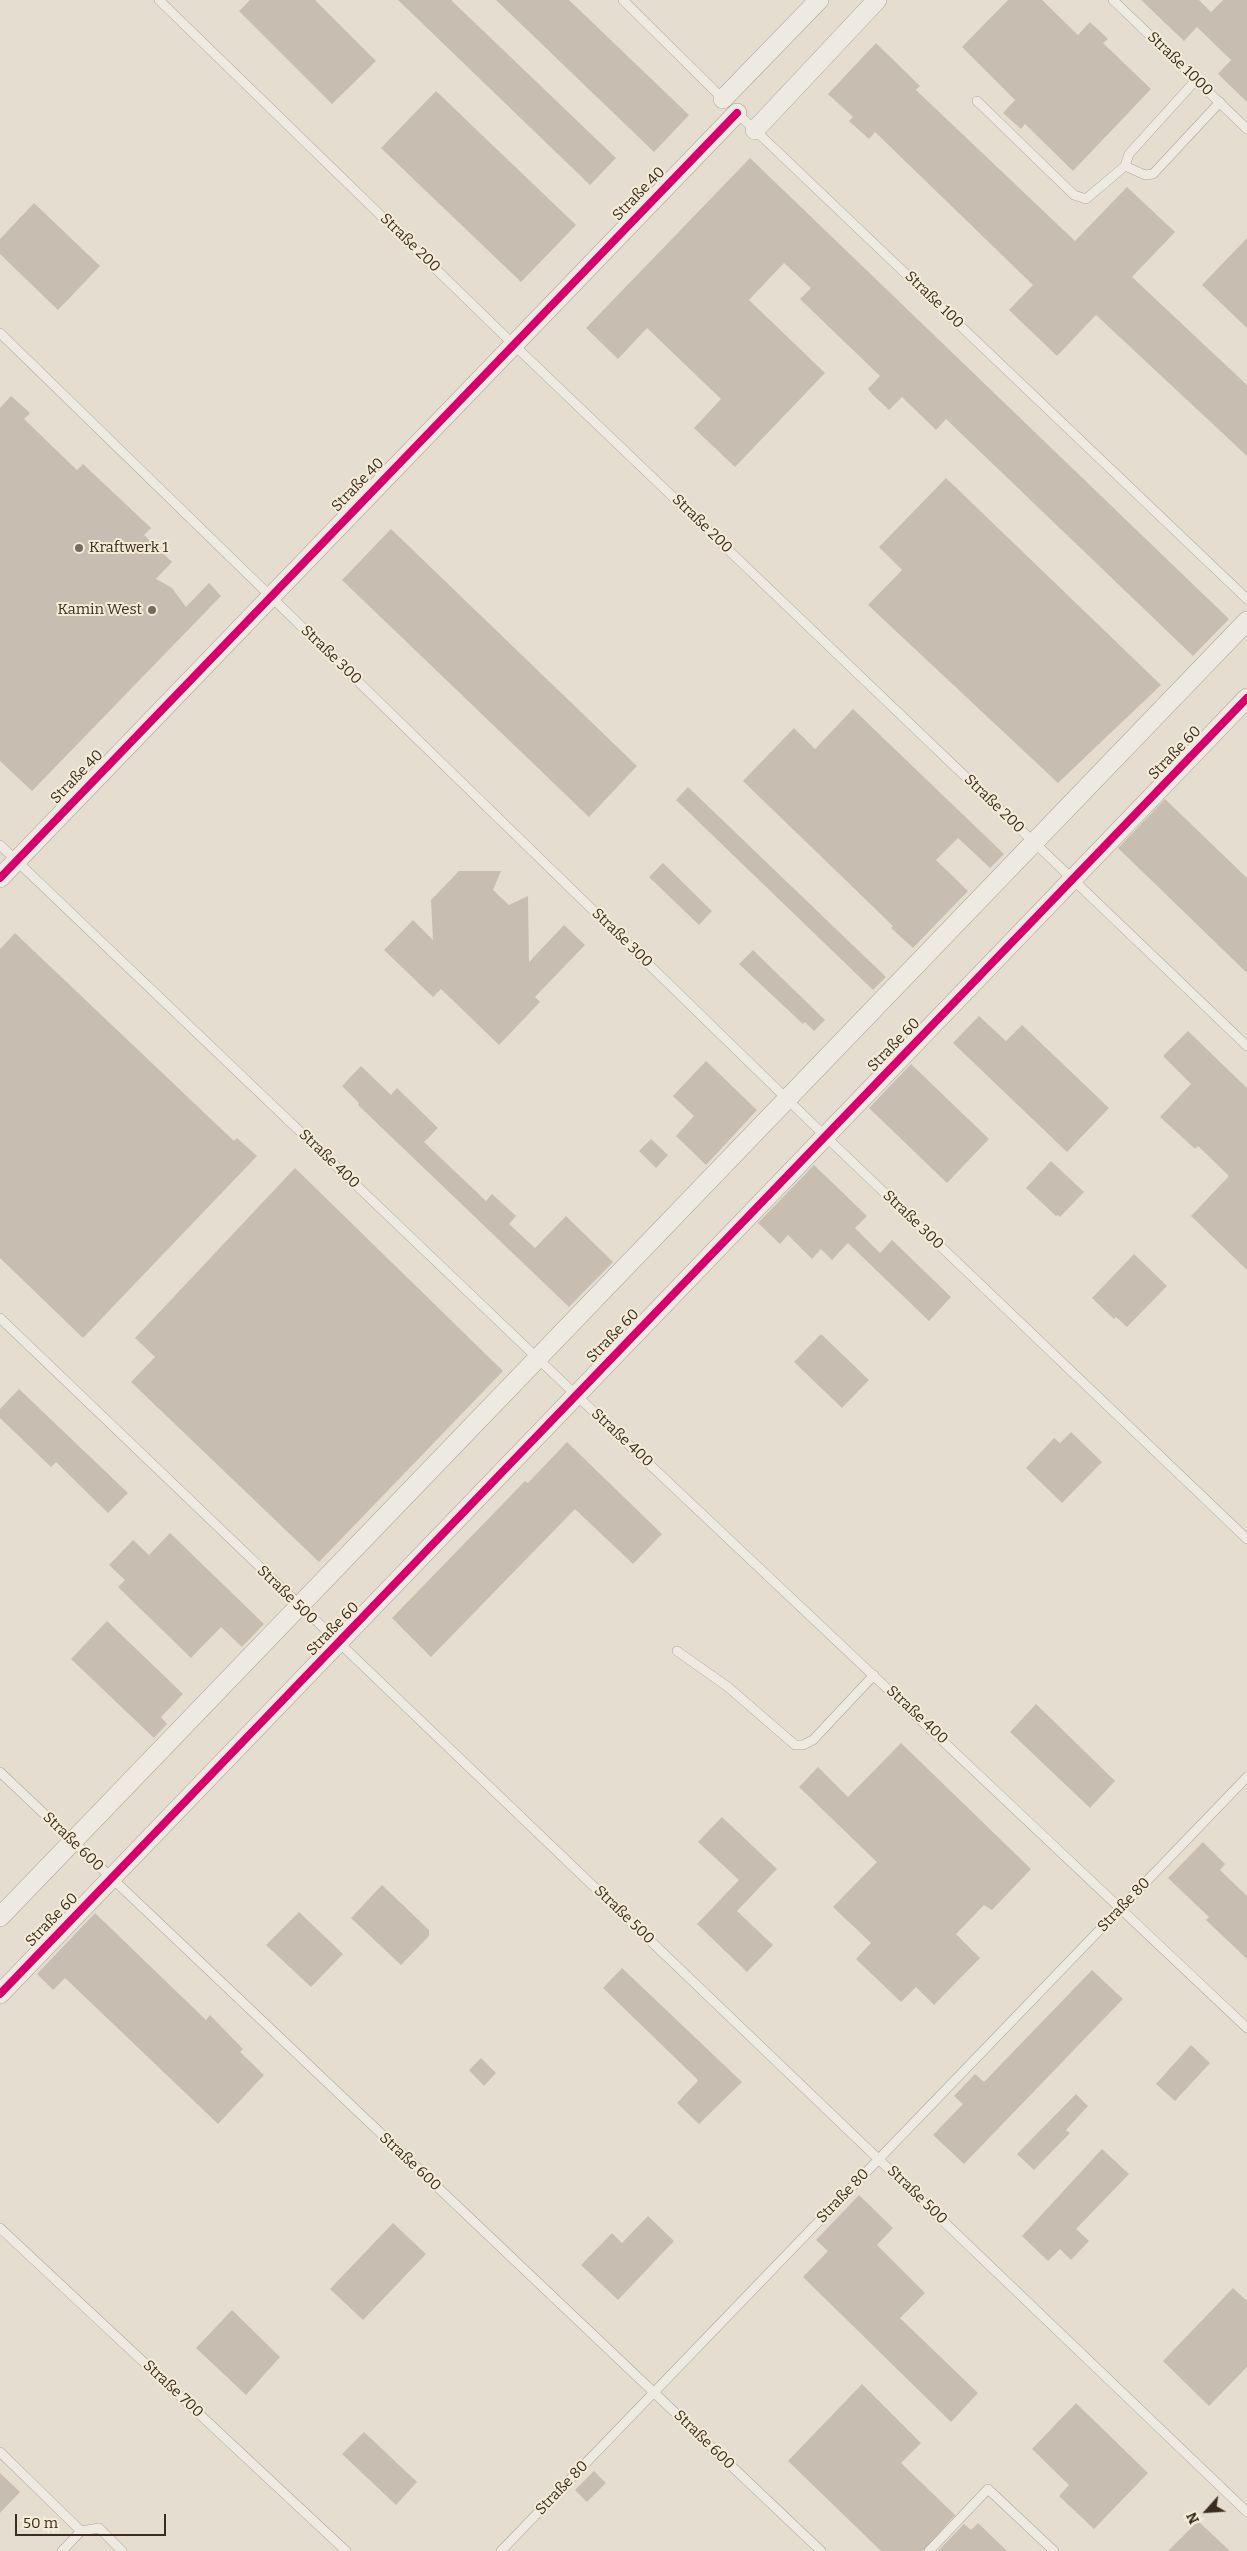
<!DOCTYPE html>
<html>
<head>
<meta charset="utf-8">
<style>
	body { margin:0 }
	#map { position:relative; width:1247px; height:2551px; overflow:hidden; background:#e5ded0; font-family:Bitter,serif }
	canvas { display:block }
	.north { position:absolute; left:1182px; top:2486px; width:50px; height:50px; -webkit-text-stroke:4px #f5ecd8; paint-order:stroke; rotate:244deg; font-size:14px; font-weight:700; line-height:20px; text-align:center; color:#3a2c21 }
	.north::after { content:''; display:block; margin:auto; width:18px; height:22px; background:#3a2c21; clip-path:polygon(50% 0,100% 100%,50% 72%,0 100%) }
	.scale { position:absolute; left:15px; top:2514px; width:151px; height:22px; box-sizing:border-box; border:2px solid #3a2c21; border-top:0; padding-left:6px; font-size:15px; line-height:18px; white-space:nowrap; color:#3a2c21; -webkit-text-stroke:4px #f5ecd8; paint-order:stroke }
</style>
</head>
<body>
<div id="map">
<canvas width="1247" height="2551"></canvas>
<div class="north">N</div>
<div class="scale">50 m</div>
</div>
<script>
const context = document.querySelector('canvas').getContext('2d');
context.lineJoin = 'round';
function fill(path, color) {
  context.fillStyle = color;
  context.fill(path, 'evenodd');
}
function poly(rows) {
  const path = new Path2D();
  for (const r of rows) {
    path.moveTo(r[0], r[1]);
    for (let i = 2; i < r.length; i += 2) path.lineTo(r[i], r[i + 1]);
  }
  return path;
}
function strokePath(path, color, width, dash) {
  context.strokeStyle = color;
  context.lineWidth = width;
  context.lineCap = dash ? 'butt' : 'round';
  context.setLineDash(dash || []);
  context.stroke(path);
}
function drawText(font, color, halo, rows, align = 'center') {
  context.font = font + ' Bitter,serif';
  context.lineWidth = 4;
  context.setLineDash([]);
  context.textBaseline = 'middle';
  context.strokeStyle = halo;
  context.fillStyle = color;
  for (const [text, x, y, turn = 0] of rows) {
    context.save();
    context.translate(x, y);
    context.rotate((+turn || 0) * Math.PI / 180);
    context.textAlign = isNaN(turn) ? turn : align;
    if (halo) context.strokeText(text, 0, 0);
    context.fillText(text, 0, 0);
    context.restore();
  }
}
fill(poly([
	[250,0,315,0,376,61,332,104,239,11],
	[398,0,451,0,616,158,590,185],
	[496,0,569,0,689,115,654,152],
	[1008,0,1042,0,1078,35,1090,22,1108,39,1103,43,1151,89,1073,171,1025,124,1021,129,1003,113,1015,100,962,47],
	[1141,0,1199,0,1211,12,1223,0,1247,0,1247,102,1218,74,1231,60,1197,27,1184,41],
	[876,43,920,86,916,90,1075,241,1127,187,1175,232,1132,277,1247,385,1247,456,1096,315,1057,356,1009,310,1033,285,875,132,869,139,849,121,853,117,828,94],
	[436,91,576,225,521,282,381,148],
	[750,158,1229,619,1193,656,946,419,936,430,902,397,889,410,872,394,868,389,880,376,800,299,811,288,784,263,749,300,825,373,735,467,694,428,721,399,647,328,618,359,586,328],
	[34,203,100,266,58,310,0,254,0,239],
	[1247,238,1247,328,1202,285],
	[11,396,30,413,24,419,77,470,83,464,151,528,144,535,172,562,156,579,172,588,186,607,209,583,221,596,32,791,0,761,0,408],
	[946,478,1161,685,1058,783,868,605,902,570,879,547],
	[391,529,637,766,589,817,342,580],
	[853,709,1004,854,990,868,958,838,936,860,968,891,913,948,891,928,893,926,743,781,794,728,815,749],
	[688,787,886,977,873,990,676,800],
	[1165,799,1247,878,1247,973,1118,848],
	[663,863,712,911,699,925,649,877],
	[459,871,501,871,493,890,509,905,528,896,529,962,564,925,585,945,535,997,540,1002,499,1045,441,989,433,997,384,950,413,920,433,940,431,900],
	[15,933,234,1141,237,1138,257,1156,83,1338,0,1258,0,949],
	[753,950,825,1020,814,1031,805,1022,803,1024,739,964],
	[979,1016,1006,1041,1022,1025,1109,1108,1067,1152,953,1043],
	[1188,1031,1247,1088,1247,1270,1191,1216,1229,1176,1198,1146,1195,1149,1160,1117,1191,1084,1163,1056],
	[706,1061,757,1110,706,1165,676,1136,694,1116,673,1096],
	[911,1064,989,1139,947,1183,869,1108],
	[361,1066,391,1095,397,1088,438,1128,424,1142,486,1201,492,1194,516,1216,509,1224,535,1248,566,1216,613,1262,569,1307,358,1105,359,1103,342,1086],
	[651,1139,668,1155,656,1168,639,1151],
	[1051,1161,1084,1192,1060,1217,1058,1215,1056,1216,1026,1188],
	[814,1165,867,1216,855,1228,880,1253,892,1240,951,1297,929,1321,848,1243,832,1260,821,1249,812,1259,788,1235,780,1244,758,1223],
	[295,1168,503,1371,319,1562,131,1382,155,1357,135,1338],
	[1134,1254,1167,1286,1127,1327,1116,1317,1114,1319,1092,1298],
	[821,1334,869,1380,842,1408,794,1362],
	[19,1389,128,1493,108,1513,56,1462,51,1467,0,1418,0,1409],
	[1071,1432,1102,1462,1062,1503,1026,1468,1054,1438,1060,1443],
	[567,1442,662,1534,633,1564,575,1509,431,1657,392,1618,525,1481,528,1483],
	[170,1533,264,1624,242,1647,221,1627,191,1658,118,1587,125,1580,109,1565,133,1540,149,1555],
	[107,1621,183,1694,161,1717,167,1724,154,1738,71,1659],
	[1036,1704,1115,1781,1090,1808,1010,1732],
	[901,1743,1031,1869,992,1910,984,1905,956,1934,980,1958,934,2005,916,1987,901,2002,856,1959,871,1943,833,1907,877,1862,799,1787,818,1767,848,1797],
	[722,1817,777,1869,737,1911,773,1945,747,1972,697,1924,739,1880,698,1842],
	[1203,1842,1225,1864,1220,1870,1247,1896,1247,1959,1206,1920,1209,1917,1168,1878],
	[382,1885,429,1930,429,1936,401,1965,351,1918],
	[299,1912,343,1954,311,1987,266,1945],
	[95,1913,206,2020,210,2015,243,2049,240,2052,264,2075,218,2124,65,1978,53,1990,37,1974],
	[622,1968,742,2082,699,2124,677,2103,698,2081,697,2079,603,1988],
	[1092,1970,1123,1999,964,2164,933,2135,963,2104,954,2096,975,2074,984,2082],
	[1191,2045,1210,2063,1175,2101,1156,2084],
	[481,2058,496,2073,484,2086,469,2070],
	[1076,2094,1088,2106,1066,2130,1070,2133,1034,2170,1017,2154],
	[1102,2149,1129,2174,1076,2229,1089,2241,1071,2260,1060,2249,1048,2261,1022,2236],
	[859,2195,893,2228,877,2245,925,2293,900,2318,978,2393,951,2422,803,2277,828,2251,816,2240],
	[648,2216,674,2241,618,2300,581,2265,612,2233,622,2243],
	[393,2223,426,2254,363,2320,330,2289],
	[1233,2288,1247,2301,1247,2367,1209,2406,1163,2361],
	[232,2310,280,2357,246,2395,196,2348],
	[862,2384,921,2443,901,2463,955,2515,923,2551,881,2551,788,2461],
	[1076,2403,1148,2473,1094,2529,1059,2496,1069,2485,1032,2449],
	[364,2432,417,2482,396,2505,342,2454],
	[594,2471,606,2483,587,2502,575,2490],
	[0,2473,20,2492,0,2513],
	[1198,2521,1230,2551,1168,2551],
	[978,2523,1007,2551,938,2551,964,2524,971,2530]
]), '#c8bdb1');
const lane = poly([
	[159,0,513,344,1247,1046],
	[623,0,724,100],
	[1113,0,1247,129],
	[977,101,1074,195,1086,199,1125,166,1145,175,1153,174,1220,102],
	[737,113,1247,599],
	[1125,166,1129,154,1196,80],
	[0,333,825,1136,1247,1539],
	[0,845,576,1395,1247,2028],
	[0,1318,1247,2512],
	[677,1651,728,1687,795,1745,803,1745,813,1740,874,1675],
	[0,1772,821,2551],
	[0,2228,346,2551],
	[0,2452,81,2531,99,2528,122,2551],
	[62,2551,81,2531],
	[501,2551,1247,1777],
	[929,2551,988,2489,1054,2551]
]);
const street = poly([
	[723,99,819,0],
	[755,130,877,0],
	[0,878,737,113],
	[0,1917,1247,621],
	[0,1994,1247,698]
]);
strokePath(lane, '#aba499', 10);
strokePath(street, '#aba499', 20);
strokePath(lane, '#eeeae2', 9);
strokePath(street, '#eeeae2', 19);
strokePath(poly([
	[0,878,737,113],
	[0,1994,1247,698]
]), '#d6006c', 8);
for (const [x, y, r, color] of [
	[79,548,5,"#766a5e"],
	[152,610,5,"#766a5e"]
]) {
  const dot = new Path2D();
  dot.arc(x, y, r, 0, 2 * Math.PI);
  context.fillStyle = color;
  context.fill(dot);
  strokePath(dot, '#f5ecd8', 2);
}
drawText('15px', '#3a2c21', '#f5ecd8', [
	["Straße 1000",1180,64,44],
	["Straße 40",639,194,-46],
	["Straße 200",410,243,44],
	["Straße 100",934,300,44],
	["Straße 40",358,485,-46],
	["Straße 200",702,524,44],
	["Straße 300",331,655,44],
	["Straße 60",1175,753,-46],
	["Straße 40",77,777,-46],
	["Straße 200",994,804,44],
	["Straße 300",622,938,44],
	["Straße 60",894,1045,-46],
	["Straße 400",329,1159,44],
	["Straße 300",913,1220,44],
	["Straße 60",613,1336,-46],
	["Straße 400",622,1438,43],
	["Straße 500",287,1595,44],
	["Straße 60",333,1629,-46],
	["Straße 400",917,1715,43],
	["Straße 600",73,1842,44],
	["Straße 80",1124,1905,-46],
	["Straße 500",624,1915,44],
	["Straße 60",52,1920,-46],
	["Straße 600",410,2162,43],
	["Straße 500",917,2195,44],
	["Straße 80",843,2196,-46],
	["Straße 700",173,2389,43],
	["Straße 600",704,2440,44],
	["Straße 80",562,2488,-46]
]);
drawText('15px', '#3a2c21', '#f5ecd8', [
	["Kraftwerk 1",89,548],
	["Kamin West",142,610,"right"]
], 'left');
</script>
</body>
</html>
